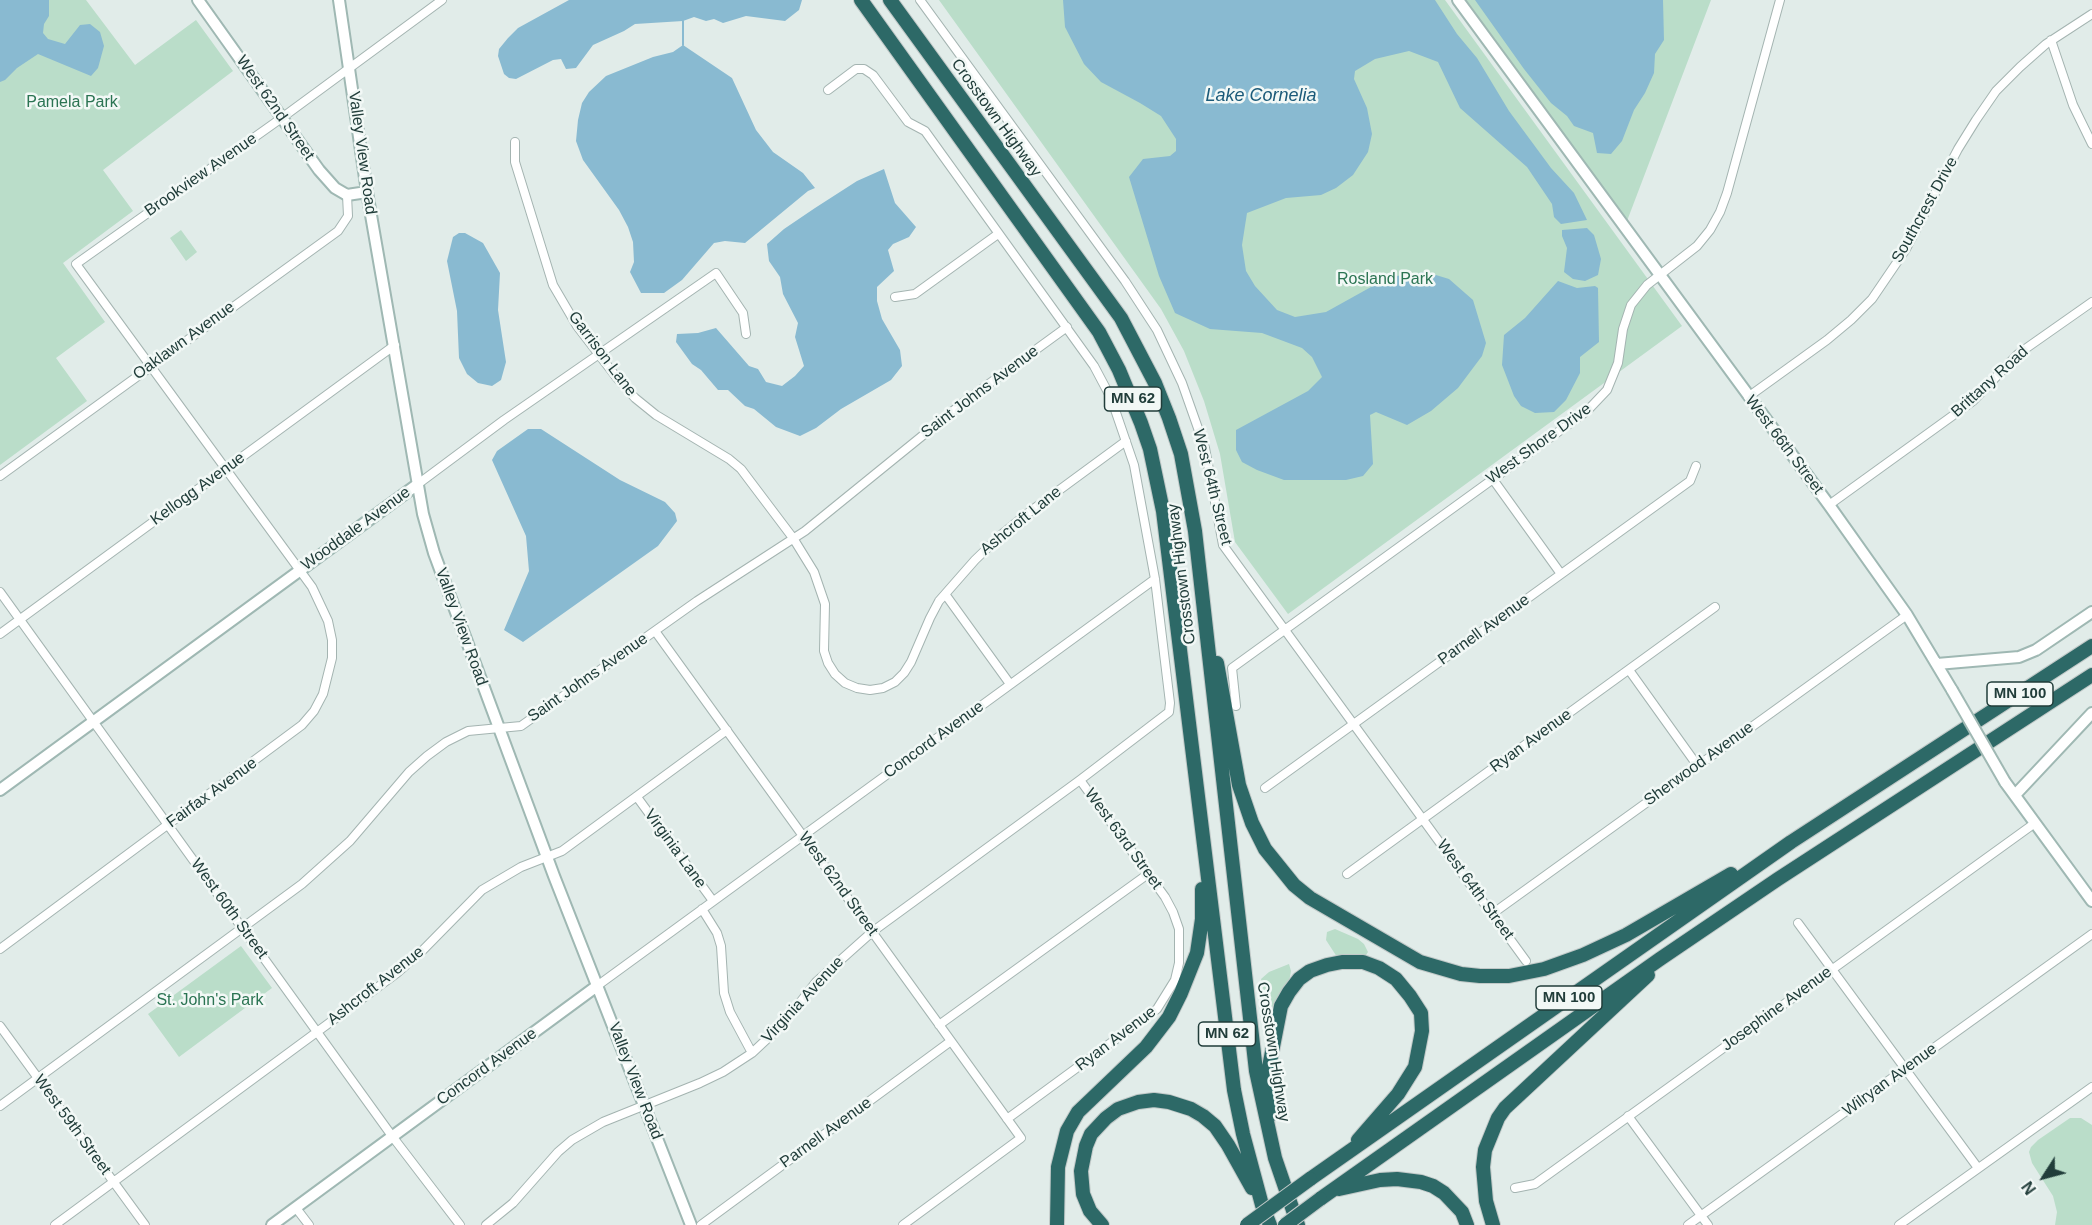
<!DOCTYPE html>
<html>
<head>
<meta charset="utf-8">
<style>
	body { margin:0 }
	#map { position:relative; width:2092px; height:1225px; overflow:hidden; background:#e1ece9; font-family:Arial,sans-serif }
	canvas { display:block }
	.north { position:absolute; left:2014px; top:1147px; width:60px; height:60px; -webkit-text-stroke:4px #f2f8f6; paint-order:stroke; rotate:234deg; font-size:16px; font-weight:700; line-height:24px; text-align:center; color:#213d3a }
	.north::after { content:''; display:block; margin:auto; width:21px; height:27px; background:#213d3a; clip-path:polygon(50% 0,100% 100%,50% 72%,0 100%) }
</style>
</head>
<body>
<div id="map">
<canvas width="2092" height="1225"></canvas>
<div class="north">N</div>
</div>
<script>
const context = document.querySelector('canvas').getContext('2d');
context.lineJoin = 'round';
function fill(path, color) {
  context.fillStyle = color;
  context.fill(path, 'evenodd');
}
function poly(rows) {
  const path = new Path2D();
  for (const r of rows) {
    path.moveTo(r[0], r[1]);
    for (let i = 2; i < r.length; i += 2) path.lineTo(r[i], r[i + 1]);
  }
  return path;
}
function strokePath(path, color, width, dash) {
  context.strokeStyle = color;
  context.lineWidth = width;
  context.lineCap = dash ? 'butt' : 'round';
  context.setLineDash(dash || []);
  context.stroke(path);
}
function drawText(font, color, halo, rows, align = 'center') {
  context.font = font + ' Arial,sans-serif';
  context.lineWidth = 5;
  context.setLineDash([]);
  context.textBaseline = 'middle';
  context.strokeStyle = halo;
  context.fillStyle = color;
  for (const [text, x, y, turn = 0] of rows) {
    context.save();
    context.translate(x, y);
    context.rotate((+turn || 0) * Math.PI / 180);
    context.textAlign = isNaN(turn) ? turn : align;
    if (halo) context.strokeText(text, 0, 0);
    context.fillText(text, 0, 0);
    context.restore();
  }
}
fill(poly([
	[0,0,86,0,135,65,196,20,233,71,103,170,133,211,63,263,105,322,56,358,87,401,0,465],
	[939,0,1445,0,1682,326,1288,614,1235,542,1220,454,1204,401,1184,351,1161,309],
	[1466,0,1711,0,1627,221,1545,108],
	[181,230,197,252,186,261,170,238],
	[1335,929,1358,939,1364,944,1368,952,1364,958,1337,957,1326,940,1327,932],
	[241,946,272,988,179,1057,148,1014],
	[1289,964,1291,971,1289,982,1273,1007,1271,1006,1264,992,1261,979,1269,972],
	[2070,1118,2081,1118,2092,1125,2092,1225,2055,1225,2057,1212,2053,1196,2032,1163,2029,1152,2031,1147,2038,1140]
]), '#baddc9');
fill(poly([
	[0,0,49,0,49,16,44,24,43,33,48,39,65,44,80,25,90,24,100,32,104,46,98,68,91,76,38,54,17,68,5,80,0,82],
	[569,0,802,0,799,10,785,21,746,16,723,23,714,19,706,21,694,17,683,21,635,24,624,31,593,45,576,68,566,69,561,59,553,60,516,79,509,78,504,74,498,56,499,49,508,38,518,28],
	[1063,0,1435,0,1457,34,1477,58,1509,111,1551,168,1574,193,1587,220,1561,224,1554,217,1552,204,1527,167,1460,108,1438,62,1409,51,1375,59,1355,71,1354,79,1367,108,1372,134,1368,152,1353,175,1336,188,1321,195,1286,198,1247,213,1242,245,1246,271,1255,286,1277,310,1295,317,1326,312,1389,277,1426,272,1449,279,1473,300,1486,343,1482,356,1458,388,1431,411,1407,425,1376,412,1370,415,1373,464,1363,476,1346,480,1284,480,1257,470,1242,462,1236,450,1236,430,1308,391,1322,377,1312,357,1302,348,1262,333,1210,329,1175,313,1159,276,1129,177,1143,159,1170,156,1176,151,1176,139,1161,116,1140,103,1101,82,1084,64,1065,27],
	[1475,0,1663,0,1664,40,1655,54,1654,73,1645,93,1634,110,1622,141,1611,154,1597,153,1593,133,1574,126,1567,116,1551,103,1524,69],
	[683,45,732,78,756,130,773,152,803,173,815,188,808,191,745,243,725,241,714,243,682,280,664,293,641,293,630,272,634,262,633,242,628,227,619,210,583,160,576,141,578,120,582,103,589,92,606,76,653,57,673,52],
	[884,169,895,203,916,227,909,237,893,244,888,250,894,271,877,287,877,301,882,319,900,350,902,366,891,380,841,409,816,428,800,436,776,427,754,409,745,406,728,390,718,390,701,370,692,364,676,342,677,334,698,333,716,328,749,366,758,369,766,382,782,386,795,376,804,366,795,337,798,323,783,294,780,277,769,261,767,244,784,229,815,208,857,181],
	[1587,228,1594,235,1601,259,1598,275,1585,281,1573,279,1564,272,1567,248,1562,236,1562,230],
	[459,233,465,233,483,243,500,273,498,310,506,362,501,380,492,386,478,383,467,374,459,358,457,311,447,261,453,237],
	[1558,281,1577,288,1595,286,1598,288,1599,342,1580,357,1580,373,1566,400,1554,412,1535,413,1521,406,1514,396,1502,365,1504,335,1525,318],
	[528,429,541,429,620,480,665,502,675,513,677,521,658,546,523,642,504,630,529,571,526,536,492,460,497,451]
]), '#89bad1');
strokePath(poly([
	[683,21,683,45]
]), '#89bad1', 2);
const street = poly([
	[920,0,1125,281,1157,330,1182,383,1205,448,1223,545,1526,961],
	[2051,40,2073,105,2092,144],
	[515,142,515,162,553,285,577,326,617,378,635,398,656,415,729,459,741,469,750,481,793,538,814,572,825,604,824,651,828,663,835,674,845,683,857,688,870,690,883,688,895,682,904,673,911,662,930,618,939,601,975,560,1001,535,1028,513,1126,441],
	[895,297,915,294,998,234],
	[1748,397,1827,340,1851,320,1872,299,1906,249,1958,149,1976,120,1996,91,2020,67,2046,44,2092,14],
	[0,476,338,231,348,216,347,195],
	[1492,478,1561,574],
	[418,484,504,420,716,273,743,313,746,334],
	[1829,505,1973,401,2018,354,2092,302],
	[0,592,392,1136,460,1225],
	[945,594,1010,684],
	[655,631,1021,1138,903,1225],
	[0,634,395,345],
	[1629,670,1697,765],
	[1236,706,1232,668,1587,411,1607,390,1618,363,1623,329,1631,305,1647,285,1697,246,1710,230,1720,212,1727,193,1780,0],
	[1265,788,1690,481,1696,466],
	[637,797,713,901],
	[1347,874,1715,607],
	[702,909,717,933,721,946,724,993,730,1012,752,1053],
	[1492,914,1907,615],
	[1798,923,1978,1168],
	[0,949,302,725,314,711,323,694,332,658,332,640,328,621,312,587,76,264,283,117,442,0],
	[597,986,1155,579],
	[939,1025,1148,874],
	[0,1026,145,1225],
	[0,1106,302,884,350,841,409,772,427,756,446,742,468,731,521,726,697,601,805,531,964,402,1067,327],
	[1628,1116,1708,1225],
	[1007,1119,1157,1009,1175,980,1179,963,1179,929,1173,912,1165,897,1080,780],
	[1515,1188,1535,1184,2035,823],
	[296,1208,309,1225],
	[55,1225,397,973,423,950,482,890,521,867,562,851,727,730],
	[486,1225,513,1203,558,1152,572,1140,603,1122,700,1083,723,1072,752,1053,784,1023,816,982,872,932,1080,780,1169,712,1170,703,1155,579,1134,465,1111,398,1094,366,925,131,908,122,873,75,864,69,856,69,828,90],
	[701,1225,951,1041],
	[1688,1225,2092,934],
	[1899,1225,2092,1087]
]);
const secondary = poly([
	[198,0,319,170,335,188,347,195,367,192],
	[339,0,367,192,423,514,434,553,554,876,691,1225],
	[1458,0,1829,505,1907,615,1952,690],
	[1937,664,2019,657,2036,650,2092,612],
	[2005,782,2092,901],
	[0,790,418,484],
	[2015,795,2092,713],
	[272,1225,597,986]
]);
const highway = poly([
	[861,0,1099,332,1119,370,1141,423,1150,449,1163,511,1234,1090,1243,1134,1262,1205,1270,1225],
	[890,0,1121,318,1155,383,1169,418,1181,454,1195,531,1256,1071,1275,1158,1298,1225],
	[1217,663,1239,785,1252,823,1265,849,1294,885,1310,898,1420,962,1461,974,1480,976,1509,976,1544,969,1583,955,1626,935,1731,874],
	[1272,1114,1269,1067,1281,1006,1289,992,1299,979,1310,971,1327,965,1342,962,1363,962,1379,968,1396,979,1410,996,1421,1013,1422,1031,1415,1067,1398,1094,1358,1140],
	[1310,1179,1791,842,2092,646],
	[1339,1189,1380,1180,1397,1179,1421,1182,1433,1186,1444,1193,1462,1212,1467,1225],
	[1320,1199,1660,959,1778,879,2092,675],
	[1057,1225,1058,1167,1067,1131,1078,1112,1146,1047,1169,1017,1181,993,1197,953,1202,919,1202,889],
	[1102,1225,1090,1211,1083,1194,1081,1171,1086,1146,1091,1134,1106,1118,1118,1109,1138,1102,1154,1100,1169,1102,1191,1109,1203,1116,1215,1126,1228,1145,1252,1188],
	[1493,1225,1486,1201,1483,1167,1485,1150,1498,1118,1505,1108,1648,975]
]);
strokePath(street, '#a4b4b1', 10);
strokePath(secondary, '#9fb8b3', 14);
strokePath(highway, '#c1c9c8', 16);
strokePath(street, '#fff', 8);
strokePath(secondary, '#fff', 10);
strokePath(highway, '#2d6967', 14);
const secondaryBridge = poly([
	[1952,690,2005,782]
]);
const highwayBridge = poly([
	[1247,1225,1310,1179],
	[1285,1225,1320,1199]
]);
strokePath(secondaryBridge, '#9fb8b3', 14, []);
strokePath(highwayBridge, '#c1c9c8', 16, []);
strokePath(secondaryBridge, '#fff', 10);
strokePath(highwayBridge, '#2d6967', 14);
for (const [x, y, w] of [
	[1133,399,57],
	[2020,694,66],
	[1569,998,66],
	[1227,1034,57]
]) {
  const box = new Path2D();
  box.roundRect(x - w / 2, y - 12, w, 24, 4.5);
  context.fillStyle = '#f2f8f6';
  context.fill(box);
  strokePath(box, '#213d3a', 1.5);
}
drawText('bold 15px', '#213d3a', null, [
	["MN 62",1133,399],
	["MN 100",2020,694],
	["MN 100",1569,998],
	["MN 62",1227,1034]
]);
drawText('16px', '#2b7453', '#f2f8f6', [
	["Pamela Park",72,103],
	["Rosland Park",1385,280],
	["St. John's Park",210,1001]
]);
drawText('16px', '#213d3a', '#f2f8f6', [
	["West 62nd Street",275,108,55],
	["Crosstown Highway",996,118,54],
	["Valley View Road",362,153,82],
	["Brookview Avenue",201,175,-35],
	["Southcrest Drive",1925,210,-61],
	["Oaklawn Avenue",184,341,-36],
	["Garrison Lane",602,354,53],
	["Brittany Road",1990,382,-42],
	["Saint Johns Avenue",980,392,-37],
	["West Shore Drive",1539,444,-36],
	["West 66th Street",1784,445,53],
	["West 64th Street",1212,487,76],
	["Kellogg Avenue",198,489,-36],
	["Ashcroft Lane",1021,521,-39],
	["Wooddale Avenue",356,529,-36],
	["Crosstown Highway",1182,574,-97],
	["Valley View Road",461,627,70],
	["Parnell Avenue",1484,630,-36],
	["Saint Johns Avenue",588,678,-35],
	["Concord Avenue",934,740,-36],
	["Ryan Avenue",1531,741,-36],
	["Sherwood Avenue",1699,764,-36],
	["Fairfax Avenue",212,793,-36],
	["West 63rd Street",1123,839,54],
	["Virginia Lane",675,849,54],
	["West 62nd Street",838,884,54],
	["West 64th Street",1475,890,54],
	["West 60th Street",229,909,54],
	["Ashcroft Avenue",376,986,-38],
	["Virginia Avenue",803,1000,-47],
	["Josephine Avenue",1777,1009,-36],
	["Ryan Avenue",1116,1039,-37],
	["Crosstown Highway",1273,1052,81],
	["Concord Avenue",487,1067,-36],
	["Wilryan Avenue",1890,1080,-36],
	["Valley View Road",635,1081,69],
	["West 59th Street",72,1125,54],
	["Parnell Avenue",826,1133,-36]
]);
drawText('italic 18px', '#1b5a79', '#f2f8f6', [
	["Lake Cornelia",1261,96]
]);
</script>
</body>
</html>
